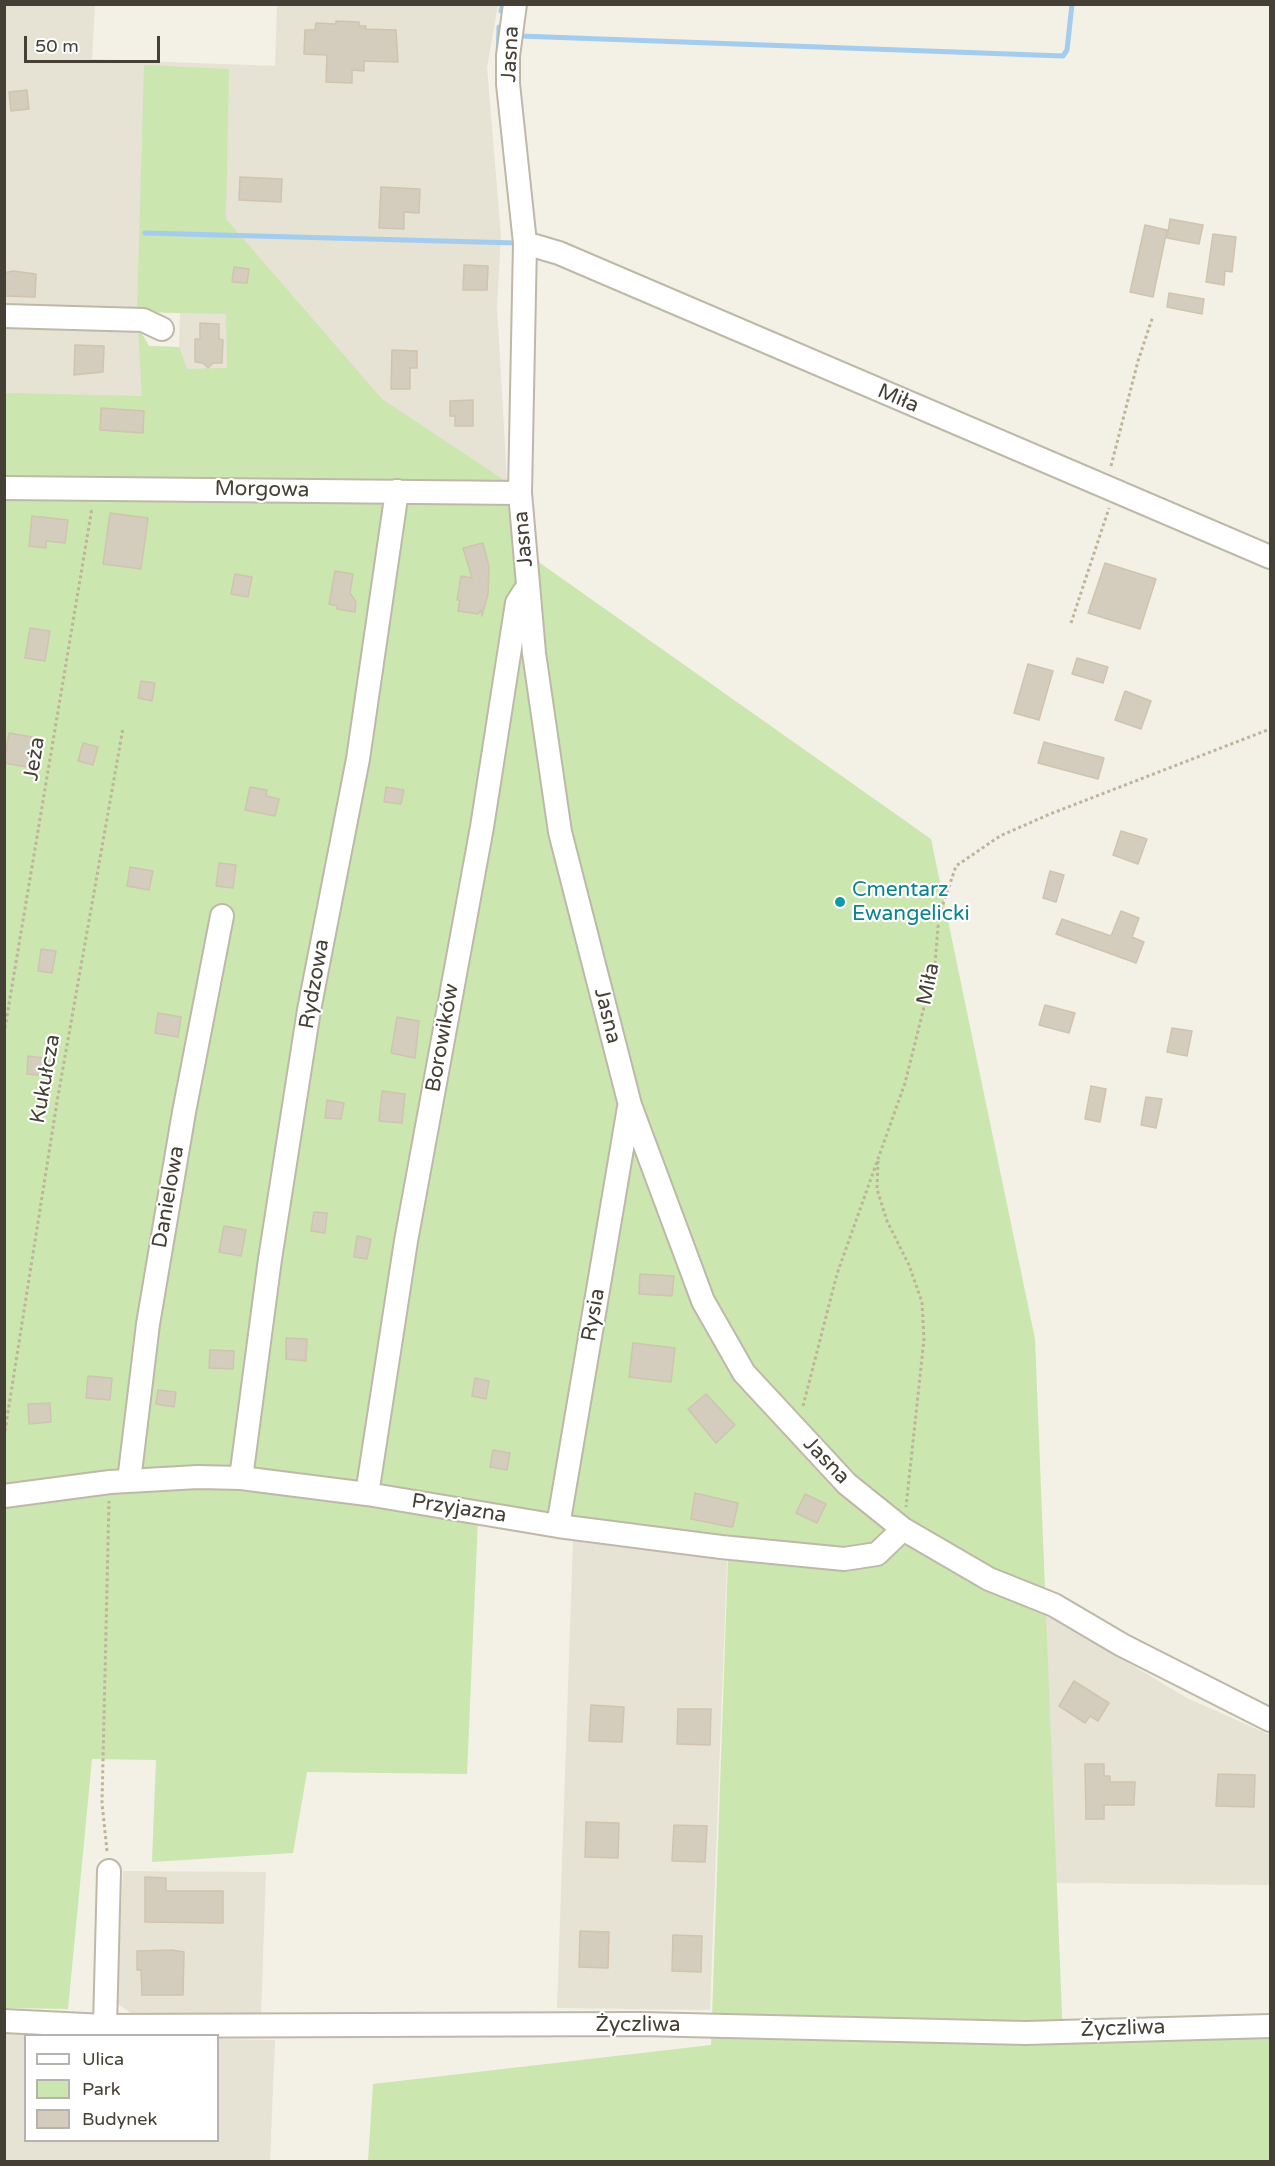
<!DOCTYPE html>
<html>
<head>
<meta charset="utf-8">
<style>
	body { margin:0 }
	#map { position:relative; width:1275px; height:2166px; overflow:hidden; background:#f3f0e6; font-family:"Varela Round",sans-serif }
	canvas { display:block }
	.frame { position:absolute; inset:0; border:6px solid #454035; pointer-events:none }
	.legend { position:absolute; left:24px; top:2034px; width:195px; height:108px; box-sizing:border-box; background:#fff; border:2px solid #b5b3ae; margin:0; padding:8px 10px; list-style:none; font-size:18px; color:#454035 }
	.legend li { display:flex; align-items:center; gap:12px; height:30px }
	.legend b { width:30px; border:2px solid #b5b3ae }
	.scale { position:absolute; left:24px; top:36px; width:136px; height:27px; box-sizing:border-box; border:3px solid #454035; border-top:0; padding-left:8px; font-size:18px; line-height:21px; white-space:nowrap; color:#454035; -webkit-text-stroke:4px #fff; paint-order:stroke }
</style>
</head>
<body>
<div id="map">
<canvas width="1275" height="2166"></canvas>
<div class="frame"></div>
<ul class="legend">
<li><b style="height:8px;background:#fff"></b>Ulica</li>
<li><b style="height:16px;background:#cbe6af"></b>Park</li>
<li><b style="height:16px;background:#d4ccbc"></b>Budynek</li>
</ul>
<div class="scale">50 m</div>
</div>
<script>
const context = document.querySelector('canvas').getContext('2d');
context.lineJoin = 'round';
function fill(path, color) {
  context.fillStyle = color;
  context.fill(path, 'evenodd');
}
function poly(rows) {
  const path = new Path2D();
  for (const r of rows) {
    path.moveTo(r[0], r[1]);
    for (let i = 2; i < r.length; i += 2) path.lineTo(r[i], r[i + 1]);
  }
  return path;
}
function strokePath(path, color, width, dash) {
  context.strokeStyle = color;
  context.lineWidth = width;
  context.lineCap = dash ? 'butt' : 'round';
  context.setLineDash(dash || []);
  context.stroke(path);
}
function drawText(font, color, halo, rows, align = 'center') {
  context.font = font + ' "Varela Round",sans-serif';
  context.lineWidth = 4.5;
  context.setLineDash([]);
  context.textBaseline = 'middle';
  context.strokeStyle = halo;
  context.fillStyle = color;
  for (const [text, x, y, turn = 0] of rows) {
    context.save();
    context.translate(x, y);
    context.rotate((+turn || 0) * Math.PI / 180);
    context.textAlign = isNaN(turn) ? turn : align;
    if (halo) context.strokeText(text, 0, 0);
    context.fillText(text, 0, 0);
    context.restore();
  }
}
fill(poly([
	[5,5,95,5,92,59,275,66,277,5,498,5,487,67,501,236,497,306,507,482,5,468,5,322,138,327,149,346,179,347,180,313,5,306],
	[573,1541,727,1561,710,2010,557,2008],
	[1042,1611,1187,1698,1270,1735,1270,1885,1053,1883],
	[123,1871,266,1872,261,2015,132,2014,117,2003],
	[4,2031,90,2035,26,2036,26,2140,218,2140,218,2039,275,2040,270,2161,5,2161]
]), '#e6e2d4');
fill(poly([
	[144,65,229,69,226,219,382,399,507,482,540,563,931,839,1035,1339,1063,2040,1270,2038,1270,2161,368,2161,373,2084,711,2045,728,1559,478,1519,467,1774,307,1772,293,1853,152,1862,156,1760,92,1759,68,2009,5,2008,5,393,142,396,138,327,149,346,179,347,187,369,227,368,226,314,137,312]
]), '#cbe6af');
strokePath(poly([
	[501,11,503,4],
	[520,36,1063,56,1067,50,1072,4],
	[498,58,499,27],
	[145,233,516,243]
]), '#a3ccee', 5);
const building = poly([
	[336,21,359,22,359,26,366,26,365,29,396,30,398,62,364,61,364,71,352,70,352,83,326,82,327,55,304,54,305,30,315,30,316,23,336,24,336,21],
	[27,90,29,109,11,111,9,92,27,90],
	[240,177,282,179,281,202,239,200,240,177],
	[381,187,420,189,419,213,404,212,404,229,379,228,381,187],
	[1170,219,1203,225,1199,244,1167,238,1170,219],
	[1145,225,1167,230,1153,297,1130,292,1145,225],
	[1213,234,1236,237,1232,272,1225,271,1224,285,1206,282,1213,234],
	[464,265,488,266,487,290,463,290,464,265],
	[234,267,249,269,247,283,232,282,234,267],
	[13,271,36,274,35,297,4,296,4,273,13,271],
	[1169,293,1204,299,1202,314,1167,307,1169,293],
	[200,323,219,324,219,339,223,340,222,363,213,363,208,368,203,363,195,362,195,339,200,339,200,323],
	[75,345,104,346,103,372,74,375,75,345],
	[392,350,417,351,417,368,410,368,410,389,391,389,392,350],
	[473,400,473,426,455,426,455,416,450,416,450,401,473,400],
	[101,408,144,411,143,433,100,430,101,408],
	[110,513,148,518,141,569,103,564,110,513],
	[32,516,68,520,65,543,46,541,46,548,29,546,32,516],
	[483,543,489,567,488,594,482,616,481,610,478,614,458,611,460,600,457,600,461,576,472,578,463,548,483,543],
	[1105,563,1156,579,1140,629,1088,613,1105,563],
	[335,571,353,574,350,593,356,602,355,612,337,609,337,606,329,604,335,571],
	[235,574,252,577,248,597,231,594,235,574],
	[30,628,50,631,45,661,25,658,30,628],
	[1077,658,1108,667,1103,683,1072,674,1077,658],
	[1028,664,1053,671,1039,720,1014,713,1028,664],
	[141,681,155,683,152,701,138,698,141,681],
	[1125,691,1151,701,1141,729,1115,720,1125,691],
	[9,733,32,737,27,767,4,763,9,733],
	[1044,742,1104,758,1098,779,1038,763,1044,742],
	[83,743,98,747,93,765,78,761,83,743],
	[250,787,267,790,266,796,279,799,275,816,245,810,250,787],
	[386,787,404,790,401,804,384,802,386,787],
	[1121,831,1147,839,1138,864,1113,855,1121,831],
	[219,863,236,865,233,888,216,886,219,863],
	[130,867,153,871,149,890,127,886,130,867],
	[1050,871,1064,875,1056,902,1043,898,1050,871],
	[1121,911,1139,918,1132,937,1144,942,1136,963,1056,934,1062,919,1111,936,1121,911],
	[41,949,56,951,52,973,38,971,41,949],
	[1045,1005,1075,1013,1069,1033,1039,1025,1045,1005],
	[158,1013,181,1017,178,1037,155,1033,158,1013],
	[397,1017,419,1021,415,1058,391,1053,397,1017],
	[1172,1028,1192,1031,1187,1056,1167,1052,1172,1028],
	[28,1056,52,1059,50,1076,27,1074,28,1056],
	[1091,1086,1106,1089,1100,1122,1085,1119,1091,1086],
	[382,1091,405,1094,402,1123,379,1121,382,1091],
	[1146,1097,1162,1099,1156,1128,1141,1125,1146,1097],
	[327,1100,344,1103,341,1119,325,1118,327,1100],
	[314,1212,327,1213,325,1233,311,1231,314,1212],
	[224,1226,246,1230,241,1256,219,1252,224,1226],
	[357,1236,371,1239,367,1259,354,1257,357,1236],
	[640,1274,674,1276,672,1296,639,1294,640,1274],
	[286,1338,307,1339,306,1361,286,1359,286,1338],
	[633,1343,675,1348,671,1382,629,1377,633,1343],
	[210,1350,234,1351,233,1369,209,1368,210,1350],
	[88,1376,112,1378,110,1400,86,1398,88,1376],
	[475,1378,489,1381,486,1399,472,1396,475,1378],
	[158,1390,176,1392,174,1407,156,1404,158,1390],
	[706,1394,735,1425,716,1443,688,1409,706,1394],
	[50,1403,51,1422,29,1424,28,1404,50,1403],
	[493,1450,510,1453,507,1470,490,1467,493,1450],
	[695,1493,738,1503,733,1526,731,1527,691,1519,695,1493],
	[805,1494,826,1504,817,1523,796,1513,805,1494],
	[1074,1681,1109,1703,1098,1721,1090,1716,1085,1723,1059,1706,1074,1681],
	[591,1705,624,1707,622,1742,589,1741,591,1705],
	[678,1709,711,1709,710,1745,677,1744,678,1709],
	[1085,1764,1104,1764,1104,1776,1110,1776,1110,1782,1135,1782,1134,1805,1104,1805,1104,1819,1086,1819,1085,1764],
	[1218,1774,1255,1775,1254,1807,1216,1806,1218,1774],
	[586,1822,619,1823,618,1858,585,1857,586,1822],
	[674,1825,707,1826,705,1862,672,1861,674,1825],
	[145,1877,166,1878,166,1891,223,1891,223,1923,145,1922,145,1877],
	[580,1931,609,1932,608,1968,579,1967,580,1931],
	[673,1935,702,1936,701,1972,672,1971,673,1935],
	[172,1950,184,1952,183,1995,142,1995,141,1970,137,1970,137,1951,172,1950]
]);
fill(building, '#d4ccbc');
strokePath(building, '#cfc4af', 1.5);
const minor = poly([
	[515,4,508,56,508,84,525,243,520,493,534,653,560,832,630,1105,703,1301,744,1373,847,1484,903,1529,989,1579,1054,1605,1122,1645,1270,1720],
	[525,243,559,253,1270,557],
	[4,316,143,320,162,329],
	[4,488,520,493],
	[241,1478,270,1259,309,1010,358,759,397,491],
	[129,1481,148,1324,184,1112,222,916],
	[367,1494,406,1241,482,827,517,603,524,592],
	[4,1496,110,1482,198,1477,241,1478,367,1494,558,1526,721,1547,844,1559,877,1554,903,1529],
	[558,1526,629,1107],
	[4,2021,105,2026,641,2024,1026,2033,1270,2026],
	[105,2026,109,1871]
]);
strokePath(minor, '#beb8a9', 26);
strokePath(poly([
	[1111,466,1138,361,1153,316],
	[1071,623,1109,508],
	[4,1034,92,508],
	[878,1161,877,1189,887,1221,909,1265,922,1302,924,1339,906,1507],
	[803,1406,837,1274,905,1083,935,963,939,916,956,866,1000,836,1050,814,1270,729],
	[4,1437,57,1102,123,728],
	[107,1851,102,1803,109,1501]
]), '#bfb49a', 3, [3, 3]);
strokePath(minor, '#fff', 22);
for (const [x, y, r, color] of [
	[840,902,6,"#0f9aa8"]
]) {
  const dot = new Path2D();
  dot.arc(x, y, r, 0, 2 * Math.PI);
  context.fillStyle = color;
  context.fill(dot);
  strokePath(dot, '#fff', 2);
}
drawText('21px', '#454035', '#fff', [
	["Jasna",511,54,-87],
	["Miła",898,399,23],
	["Morgowa",262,490,1],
	["Jasna",524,539,-95],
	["Jeża",35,759,-81],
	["Rydzowa",315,984,-80],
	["Miła",929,984,-78],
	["Jasna",607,1016,76],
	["Borowików",443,1038,-80],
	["Kukułcza",46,1079,-80],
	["Danielowa",169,1197,-80],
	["Rysia",594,1315,-80],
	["Jasna",826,1461,46],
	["Przyjazna",459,1509,9],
	["Życzliwa",638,2025],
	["Życzliwa",1123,2029,-2]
]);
drawText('21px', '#0d838f', '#fff', [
	["Cmentarz",852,890],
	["Ewangelicki",852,914]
], 'left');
</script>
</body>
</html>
